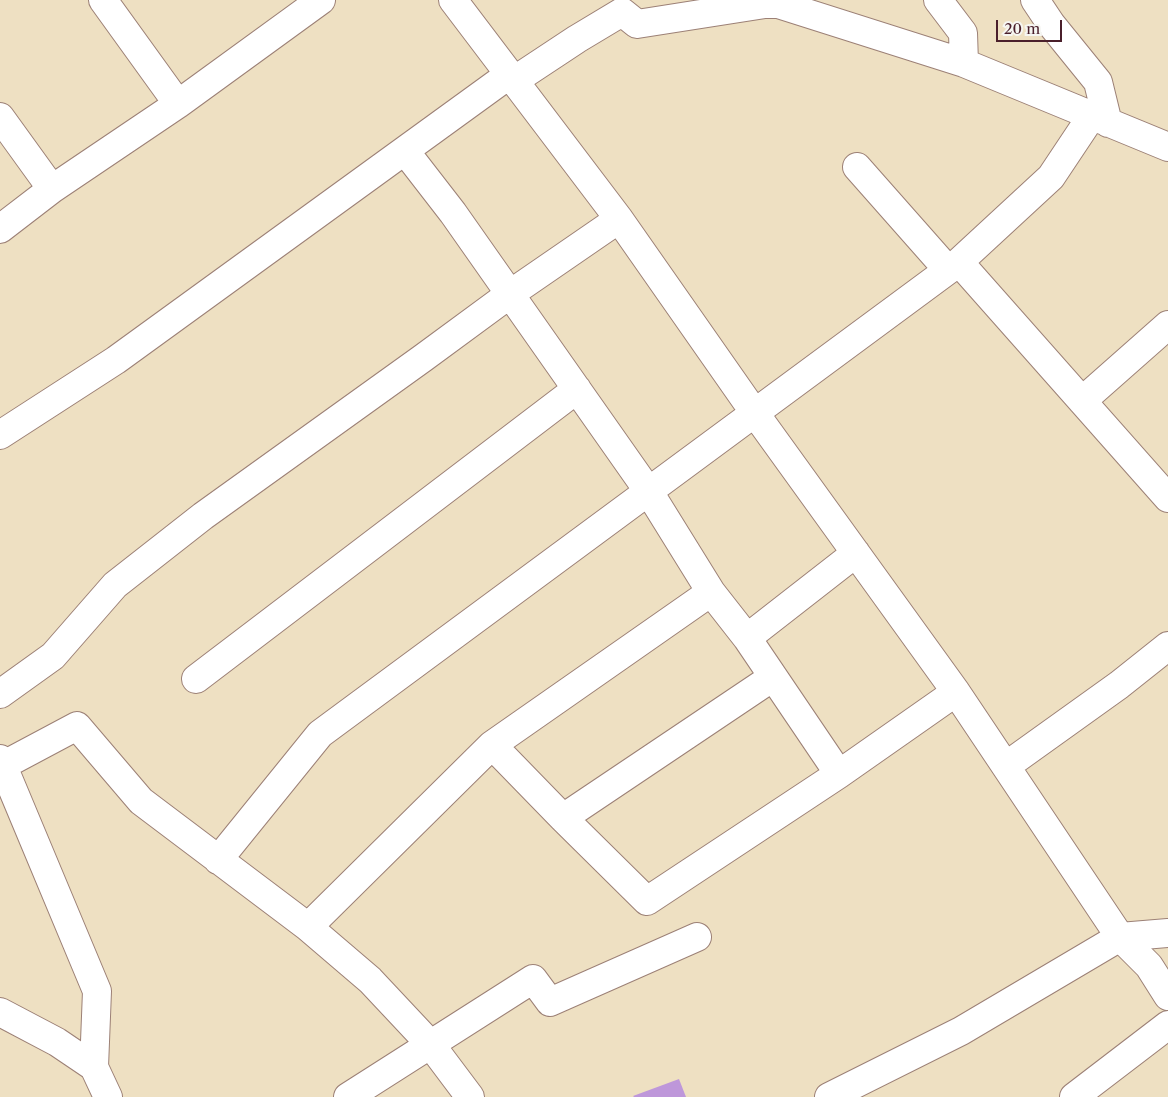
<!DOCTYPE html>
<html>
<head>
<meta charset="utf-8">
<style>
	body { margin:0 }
	#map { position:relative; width:1168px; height:1097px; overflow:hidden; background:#eee0c2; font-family:"Libre Caslon Text",serif }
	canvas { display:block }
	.scale { position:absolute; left:996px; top:20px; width:66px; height:22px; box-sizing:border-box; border:2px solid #4a1f2b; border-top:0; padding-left:6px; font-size:15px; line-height:18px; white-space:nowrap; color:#4a1f2b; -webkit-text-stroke:4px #f6f6f2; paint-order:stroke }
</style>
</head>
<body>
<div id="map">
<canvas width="1168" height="1097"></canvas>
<div class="scale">20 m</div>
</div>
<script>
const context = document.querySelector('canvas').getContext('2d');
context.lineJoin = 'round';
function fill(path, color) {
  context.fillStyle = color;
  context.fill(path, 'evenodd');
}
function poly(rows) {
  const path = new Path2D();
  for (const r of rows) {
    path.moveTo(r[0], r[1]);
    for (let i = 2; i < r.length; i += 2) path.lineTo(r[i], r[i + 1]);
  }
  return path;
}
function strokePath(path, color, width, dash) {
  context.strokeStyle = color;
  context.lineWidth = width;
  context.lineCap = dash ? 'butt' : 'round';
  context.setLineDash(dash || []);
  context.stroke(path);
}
fill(poly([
	[679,1079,686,1097,634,1097,633,1096]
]), '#be97da');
const minor = poly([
	[103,0,178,104],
	[453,0,619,219,754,412,956,692,1120,937,1149,966,1168,996],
	[938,0,963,33,964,63],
	[1035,0,1051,24,1098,82,1108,123],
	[515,80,577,39,622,12,637,24,765,4,778,4,964,63,1168,147],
	[0,117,52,189],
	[405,151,453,213,649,492,711,592,747,638,839,774],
	[857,167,948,270],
	[0,229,52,189,178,104,321,0],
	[959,262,1168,498],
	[1082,401,1168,325],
	[0,435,116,360,510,74],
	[747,638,856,553],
	[196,679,577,389],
	[0,694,53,656,115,585,203,516,423,358,510,294,619,219],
	[492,745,563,818,647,901,839,774,956,692],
	[0,759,97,991,94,1067,108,1097],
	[1006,766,1119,685,1168,646],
	[0,767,77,726,141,801,308,927,370,980,431,1045,470,1097],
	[563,818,773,677],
	[218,860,320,734,959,262,1051,177,1091,117],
	[308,927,492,745,711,592],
	[0,1012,57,1042,94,1067],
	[348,1097,533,979,550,1002,697,937],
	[1074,1097,1168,1025]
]);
const major = poly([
	[829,1097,961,1031,1120,937,1168,933]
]);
strokePath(minor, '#9c8076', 30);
strokePath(major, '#9c8076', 30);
strokePath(minor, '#fff', 28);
strokePath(major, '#fff', 28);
</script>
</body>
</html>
